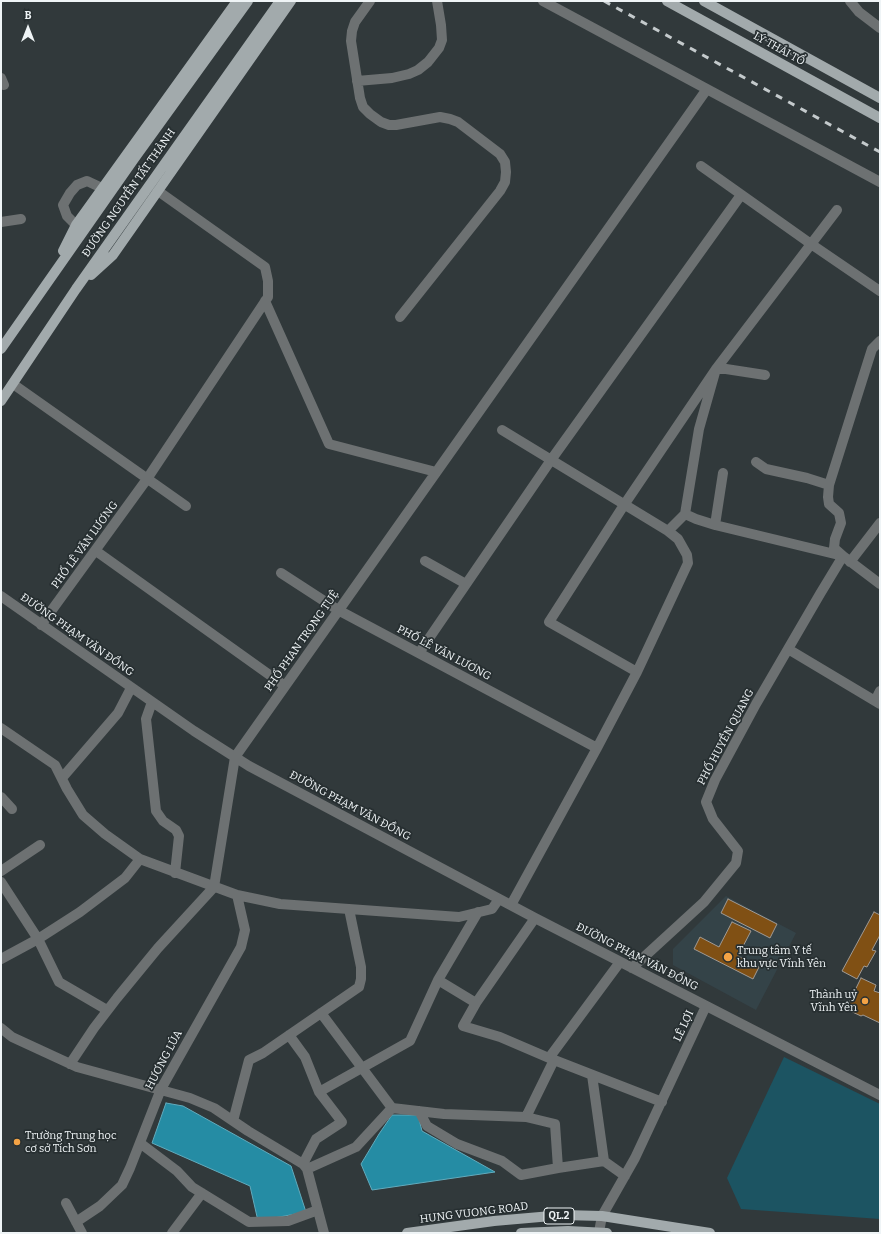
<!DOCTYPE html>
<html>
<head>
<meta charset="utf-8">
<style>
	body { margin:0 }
	#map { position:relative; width:881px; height:1234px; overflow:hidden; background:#31393b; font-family:Bitter,serif }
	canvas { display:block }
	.frame { position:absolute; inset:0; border:2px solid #eff4f6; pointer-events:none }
	.north { position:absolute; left:8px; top:8px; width:40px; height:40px; -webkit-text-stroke:3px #272f31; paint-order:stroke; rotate:0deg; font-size:11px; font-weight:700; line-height:16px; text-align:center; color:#eff4f6 }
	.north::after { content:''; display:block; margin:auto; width:14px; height:18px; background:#eff4f6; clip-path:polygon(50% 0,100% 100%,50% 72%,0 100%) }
</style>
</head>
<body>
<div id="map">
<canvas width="881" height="1234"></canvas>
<div class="frame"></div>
<div class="north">B</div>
</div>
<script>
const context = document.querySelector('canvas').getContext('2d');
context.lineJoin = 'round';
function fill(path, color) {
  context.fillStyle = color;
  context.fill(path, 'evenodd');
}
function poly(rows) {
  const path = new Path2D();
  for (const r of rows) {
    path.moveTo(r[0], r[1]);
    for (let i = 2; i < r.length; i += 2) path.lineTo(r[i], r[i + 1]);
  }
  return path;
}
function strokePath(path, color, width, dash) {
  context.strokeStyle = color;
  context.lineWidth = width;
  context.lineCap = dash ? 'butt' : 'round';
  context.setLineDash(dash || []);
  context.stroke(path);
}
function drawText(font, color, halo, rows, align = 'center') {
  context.font = font + ' Bitter,serif';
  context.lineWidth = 3.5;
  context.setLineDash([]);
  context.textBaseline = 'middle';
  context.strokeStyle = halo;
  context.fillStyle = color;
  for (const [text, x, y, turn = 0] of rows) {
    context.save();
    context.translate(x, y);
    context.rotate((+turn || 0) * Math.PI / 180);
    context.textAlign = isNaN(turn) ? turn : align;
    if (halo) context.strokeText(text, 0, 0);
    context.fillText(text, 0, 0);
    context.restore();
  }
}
fill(poly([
	[726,896,796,933,756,1010,673,965,673,949]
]), '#344348');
fill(poly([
	[784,1057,880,1104,880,1219,741,1209,727,1178]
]), '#1c5462');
const water = poly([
	[166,1103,183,1106,291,1166,306,1212,258,1221,250,1186,152,1143,166,1103],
	[392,1115,418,1115,422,1131,495,1172,372,1190,361,1164,379,1134,392,1115]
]);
fill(water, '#258ca4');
strokePath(water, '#62abbd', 1);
const building = poly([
	[728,899,777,924,770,938,721,913,728,899],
	[874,912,880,915,880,935,872,950,876,951,867,967,864,966,857,979,842,971,874,912],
	[732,922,751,931,738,956,759,967,753,979,694,949,700,937,719,947,732,922],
	[861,978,876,985,874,991,880,993,880,992,880,1023,863,1015,861,1016,846,1009,861,978]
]);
fill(building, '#805014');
strokePath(building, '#a09a94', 1);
strokePath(poly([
	[370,1,355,22,352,31,351,41,360,98,363,107,370,114,381,122,389,125,396,125,440,117,450,119,458,122,500,154,505,162,506,172,505,182,500,191,400,317],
	[543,1,880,182],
	[850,1,859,12,880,28],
	[1,78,4,85],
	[357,81,392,78,409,74,418,70,428,62,439,48,442,40,441,25,437,1],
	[701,166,811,244,880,291],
	[1,222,21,219],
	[76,225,67,216,63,205,70,193,77,185,87,181,102,188],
	[265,301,329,444,436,472],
	[880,341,872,349,829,485,828,497,829,504,839,513,841,523,835,539,834,548,843,556,880,584],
	[765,375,726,369,716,369,699,429,685,514,696,519,715,525,843,556],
	[13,384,186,506],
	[502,430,668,531,678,539,687,555,688,563,637,672,597,748,511,905],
	[756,462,766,469,807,478,829,485],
	[715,525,723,473],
	[668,531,685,514],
	[96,551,285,686],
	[425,561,466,584],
	[850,562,880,523],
	[281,573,338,610,597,748],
	[1,596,194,731,249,766,535,918,880,1095],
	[41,625,147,479,268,297,268,281,265,267,158,191],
	[788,649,880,704],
	[419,653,551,460,741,195],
	[637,672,549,622,624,505,716,369,837,210],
	[875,701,880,691],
	[152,702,146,719,156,811,163,821,176,830,179,836,175,873],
	[1,728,55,765,67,789,83,815,105,834,140,859,237,895,280,904,459,917,492,909,499,899],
	[62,778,118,713,131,688],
	[1,797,12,809],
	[1,871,40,845],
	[1,882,38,939,59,982,107,1010],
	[535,918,476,1003,463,1026,500,1037,549,1058,662,1102],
	[1,959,38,939,80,912,125,878,140,859],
	[632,968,704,902,736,863,738,851,713,819,706,802,715,780,756,704,820,594,843,556],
	[438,980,476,1003],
	[321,1013,392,1108,444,1114,526,1117,555,1124,558,1168,604,1161,625,1176],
	[1,1028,12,1037,77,1067,190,1098,214,1108,248,1131,303,1164,307,1169,324,1233],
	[289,1035,305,1057,319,1092,342,1122,316,1139,303,1164],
	[549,1058,620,962],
	[70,1064,94,1028,117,998,158,948,214,887,235,757,707,89],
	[592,1075,604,1161],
	[319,1092,410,1041,438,980,478,912],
	[419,1111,427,1126,457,1144,502,1161,521,1175,558,1168],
	[526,1117,554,1060],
	[233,1121,249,1060,263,1053,359,987,361,979,361,967,349,909],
	[140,1143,177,1171,192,1187,249,1222,288,1221,318,1210],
	[307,1169,356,1147,392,1108],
	[66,1203,82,1233],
	[76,1222,100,1206,122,1185,130,1168,161,1089,241,947,245,930,237,895],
	[599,1232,602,1216,635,1158,706,1006],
	[172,1233,202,1193]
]), '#6d7172', 10);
strokePath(poly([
	[667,1,880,118],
	[704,1,880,98],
	[63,251,76,225,237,1],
	[91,275,113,255,291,1],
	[1,349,134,159,248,1],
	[1,401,76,289,280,1],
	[407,1233,494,1221,563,1215,602,1216,710,1233],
	[521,1233,568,1231,607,1233]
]), '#a2aaac', 10);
strokePath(poly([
	[604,1,880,152]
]), '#c4cacc', 3, [7, 7]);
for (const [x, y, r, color] of [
	[728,957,5,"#f4a345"],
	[865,1001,4,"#f4a345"],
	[17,1142,4,"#f4a345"]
]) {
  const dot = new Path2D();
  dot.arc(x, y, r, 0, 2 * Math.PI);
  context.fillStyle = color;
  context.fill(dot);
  strokePath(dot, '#272f31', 1.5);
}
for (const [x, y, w] of [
	[559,1216,30]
]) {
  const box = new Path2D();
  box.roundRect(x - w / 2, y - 8, w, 16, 3);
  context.fillStyle = '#272f31';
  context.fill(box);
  strokePath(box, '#eff4f6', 1);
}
drawText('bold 10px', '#eff4f6', null, [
	["QL.2",559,1216]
]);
drawText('11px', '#eff4f6', '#272f31', [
	["LÝ THÁI TỔ",779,49,29],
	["ĐƯỜNG NGUYỄN TẤT THÀNH",129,193,-55],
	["PHỐ LÊ VĂN LƯƠNG",85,545,-54],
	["ĐƯỜNG PHẠM VĂN ĐỒNG",77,635,35],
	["PHỐ PHAN TRỌNG TUỆ",302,641,-55],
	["PHỐ LÊ VĂN LƯƠNG",444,653,28],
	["PHỐ HUYỀN QUANG",726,737,-62],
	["ĐƯỜNG PHẠM VĂN ĐỒNG",350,806,28],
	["ĐƯỜNG PHẠM VĂN ĐỒNG",637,957,27],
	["LÊ LỢI",684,1026,-65],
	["HƯƠNG LÚA",164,1060,-62],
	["HUNG VUONG ROAD",474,1213,-7]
]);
drawText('11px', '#eff4f6', '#272f31', [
	["Trung tâm Y tế",737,951],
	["khu vực Vĩnh Yên",737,964],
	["Thành uỷ",857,995,"right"],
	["Vĩnh Yên",857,1008,"right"],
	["Trường Trung học",25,1136],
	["cơ sở Tích Sơn",25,1149]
], 'left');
</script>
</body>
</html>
